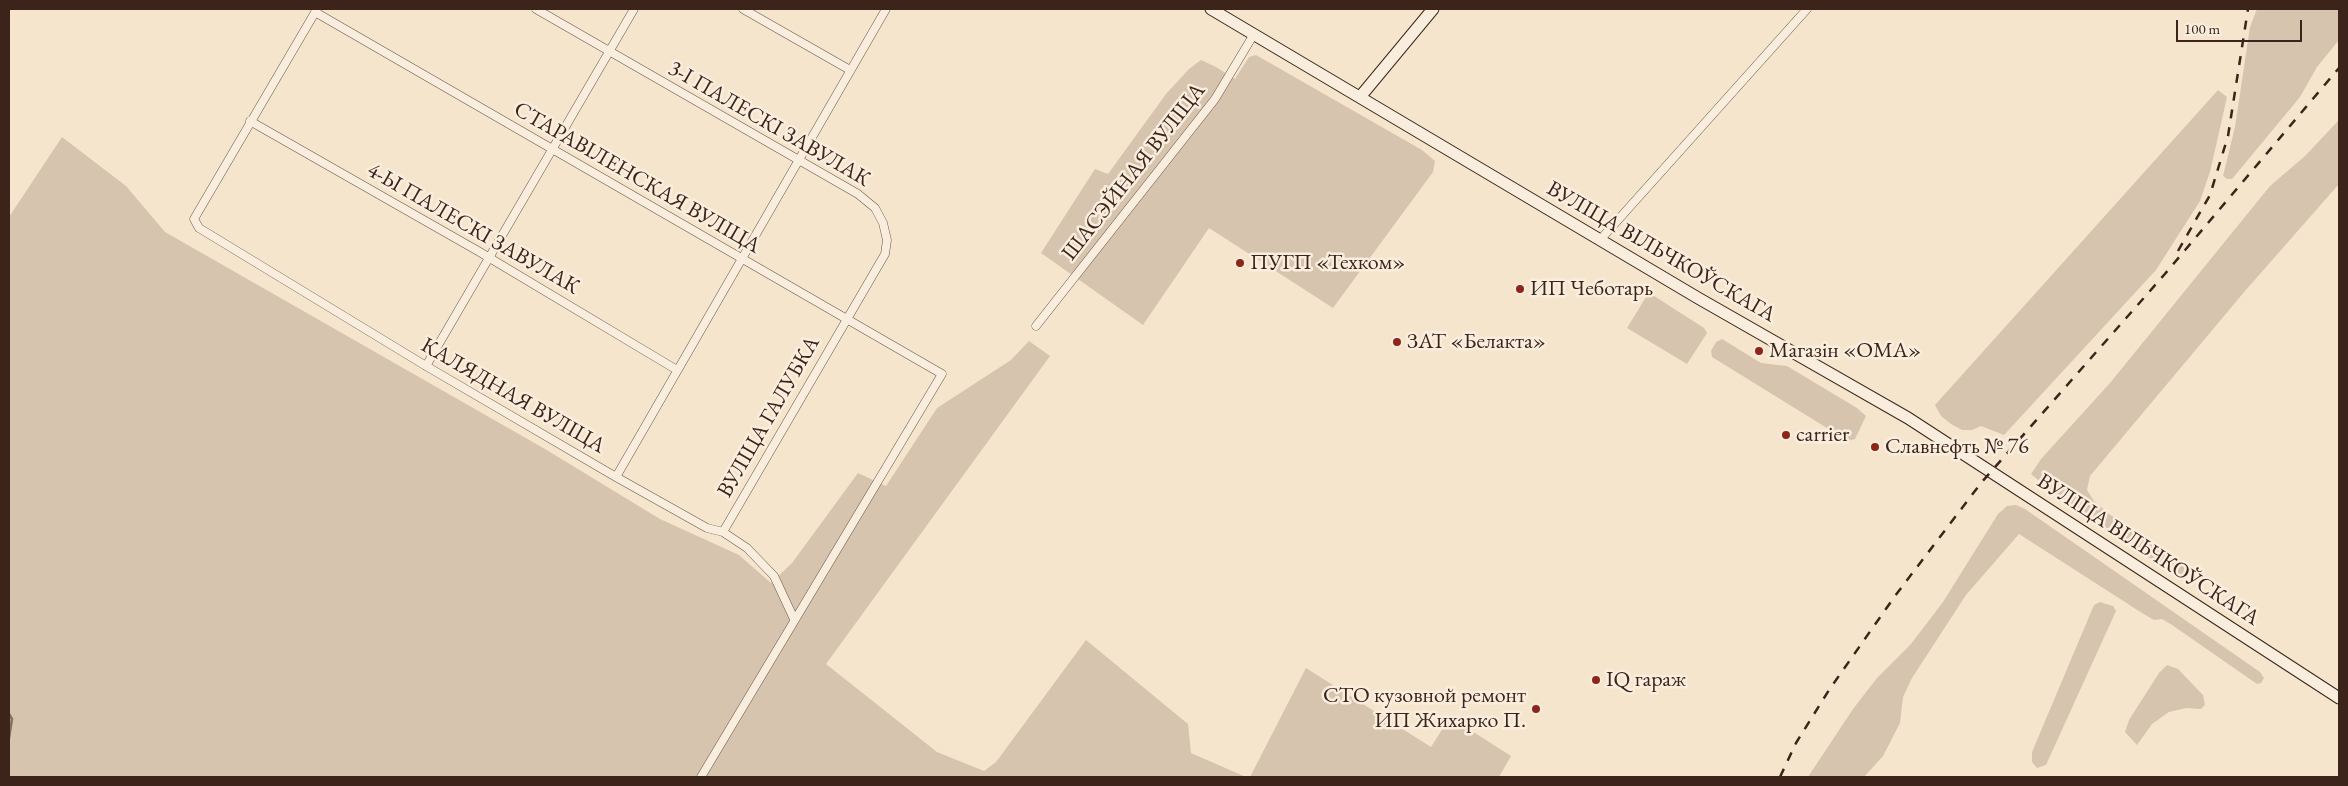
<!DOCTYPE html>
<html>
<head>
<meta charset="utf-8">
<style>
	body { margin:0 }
	#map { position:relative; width:2348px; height:786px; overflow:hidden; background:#f6e5cd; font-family:"EB Garamond",serif }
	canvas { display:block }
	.frame { position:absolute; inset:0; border:10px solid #3c241b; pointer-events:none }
	.scale { position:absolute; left:2176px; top:20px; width:126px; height:22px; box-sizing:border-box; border:2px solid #3c241b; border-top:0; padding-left:6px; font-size:15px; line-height:18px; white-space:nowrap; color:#3c241b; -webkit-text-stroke:4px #f9eede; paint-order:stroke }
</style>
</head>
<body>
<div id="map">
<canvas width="2348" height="786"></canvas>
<div class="frame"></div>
<div class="scale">100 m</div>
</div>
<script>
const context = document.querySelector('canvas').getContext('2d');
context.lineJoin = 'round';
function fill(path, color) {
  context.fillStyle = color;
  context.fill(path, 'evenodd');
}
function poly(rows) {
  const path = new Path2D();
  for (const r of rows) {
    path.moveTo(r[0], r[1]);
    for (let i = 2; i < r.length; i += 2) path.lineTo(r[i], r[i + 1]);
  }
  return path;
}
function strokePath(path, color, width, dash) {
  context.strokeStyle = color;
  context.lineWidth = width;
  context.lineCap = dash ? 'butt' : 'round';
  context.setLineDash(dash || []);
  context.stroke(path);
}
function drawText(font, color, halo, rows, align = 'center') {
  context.font = font + ' "EB Garamond",serif';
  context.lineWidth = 5;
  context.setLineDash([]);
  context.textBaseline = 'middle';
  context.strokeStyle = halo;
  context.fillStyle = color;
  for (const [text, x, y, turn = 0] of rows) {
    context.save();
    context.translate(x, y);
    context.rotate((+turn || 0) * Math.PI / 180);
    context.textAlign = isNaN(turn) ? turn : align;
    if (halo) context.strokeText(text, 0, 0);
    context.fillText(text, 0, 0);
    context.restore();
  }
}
fill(poly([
	[2257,9,2339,9,2339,40,2317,67,2300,97,2232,179,2227,179,2223,176,2235,127,2250,27],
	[1256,55,1422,150,1435,161,1433,172,1333,308,1209,228,1143,325,1041,253,1095,169,1108,174,1166,94,1189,69,1201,60,1216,67,1235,79,1249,57],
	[2218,90,2227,97,2210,172,2200,201,2156,270,2004,435,1981,426,1972,430,1962,430,1951,424,1941,416,1935,405],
	[2339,120,2339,184,2245,291,2090,476,2087,490,2094,501,2109,514,2187,564,2188,570,2184,575,2180,576,2085,519,2031,474,2041,459,2110,383,2270,186,2305,156],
	[62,137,126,186,165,232,545,449,660,519,739,555,771,583,792,563,858,473,886,486,937,408,1011,360,1029,341,1050,356,826,664,937,752,984,771,996,762,1086,640,1188,724,1191,753,1246,777,9,777,9,217],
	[1651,294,1704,328,1707,333,1687,364,1627,328,1646,297],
	[1722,339,1761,363,1787,366,1857,408,1866,416,1855,439,1848,441,1712,357,1711,351,1716,342],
	[2016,505,2025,509,2260,672,2264,678,2261,683,2257,684,2172,625,2162,619,2154,620,2142,613,2019,534,1966,595,1912,678,1903,697,1900,723,1883,756,1864,777,1808,777,1853,709,1877,678,1911,644,1943,602,1998,514,2007,506],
	[2100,602,2113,606,2116,611,2046,765,2037,768,2032,762,2032,752,2094,605],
	[2167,665,2178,669,2203,695,2205,705,2201,709,2186,708,2169,712,2152,724,2137,745,2125,732,2129,720,2159,673],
	[1306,668,1431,747,1450,717,1511,756,1499,777,1250,777]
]), '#d6c4af');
strokePath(poly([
	[9,714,12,719,9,738]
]), '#867061', 2.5);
const minor = poly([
	[317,9,194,219,199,228,426,366,616,477,707,528,723,532,747,548,774,576,794,619],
	[536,9,858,194,875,208,883,223,887,240,885,254,723,532],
	[743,9,850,70],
	[315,12,942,374,701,777],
	[250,121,478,251,677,370],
	[1600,240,1807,9],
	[1036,326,1215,99,1254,34],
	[426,366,634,9],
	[616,477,886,9]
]);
const secondary = poly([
	[1211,9,1698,298,1908,418,2339,698],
	[1360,97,1433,9]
]);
strokePath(minor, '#6a5448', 9);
strokePath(secondary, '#3c241b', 13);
strokePath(minor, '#f9eede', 8);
strokePath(secondary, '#f9eede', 11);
strokePath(poly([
	[2178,251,2210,195,2228,136,2248,9],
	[1780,777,1796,743,1829,690,1895,596,1981,483,2164,275,2339,68]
]), '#3c241b', 2.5, [9, 9]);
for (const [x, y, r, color] of [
	[1240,263,5,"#8f2418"],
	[1520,289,5,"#8f2418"],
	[1397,342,5,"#8f2418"],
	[1759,351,5,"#8f2418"],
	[1786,435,5,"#8f2418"],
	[1875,447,5,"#8f2418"],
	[1596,680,5,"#8f2418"],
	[1536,709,5,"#8f2418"]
]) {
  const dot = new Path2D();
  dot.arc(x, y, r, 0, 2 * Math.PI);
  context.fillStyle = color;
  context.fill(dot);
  strokePath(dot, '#f9eede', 2);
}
drawText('22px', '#3c241b', '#f9eede', [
	["3-І ПАЛЕСКІ ЗАВУЛАК",769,124,30],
	["ШАСЭЙНАЯ ВУЛІЦА",1134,172,-52],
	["СТАРАВІЛЕНСКАЯ ВУЛІЦА",637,178,30],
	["4-Ы ПАЛЕСКІ ЗАВУЛАК",473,229,30],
	["ВУЛІЦА ВІЛЬЧКОЎСКАГА",1661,252,30],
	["КАЛЯДНАЯ ВУЛІЦА",513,396,30],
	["ВУЛІЦА ГАЛУБКА",769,417,-60],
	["ВУЛІЦА ВІЛЬЧКОЎСКАГА",2148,550,33]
]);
drawText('22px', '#3c241b', '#f9eede', [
	["ПУГП «Техком»",1250,263],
	["ИП Чеботарь",1530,289],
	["ЗАТ «Белакта»",1407,342],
	["Магазін «ОМА»",1769,351],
	["carrier",1796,435],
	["Славнефть № 76",1885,447],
	["IQ гараж",1606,680],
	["СТО кузовной ремонт",1526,696,"right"],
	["ИП Жихарко П.",1526,721,"right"]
], 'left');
</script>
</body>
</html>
